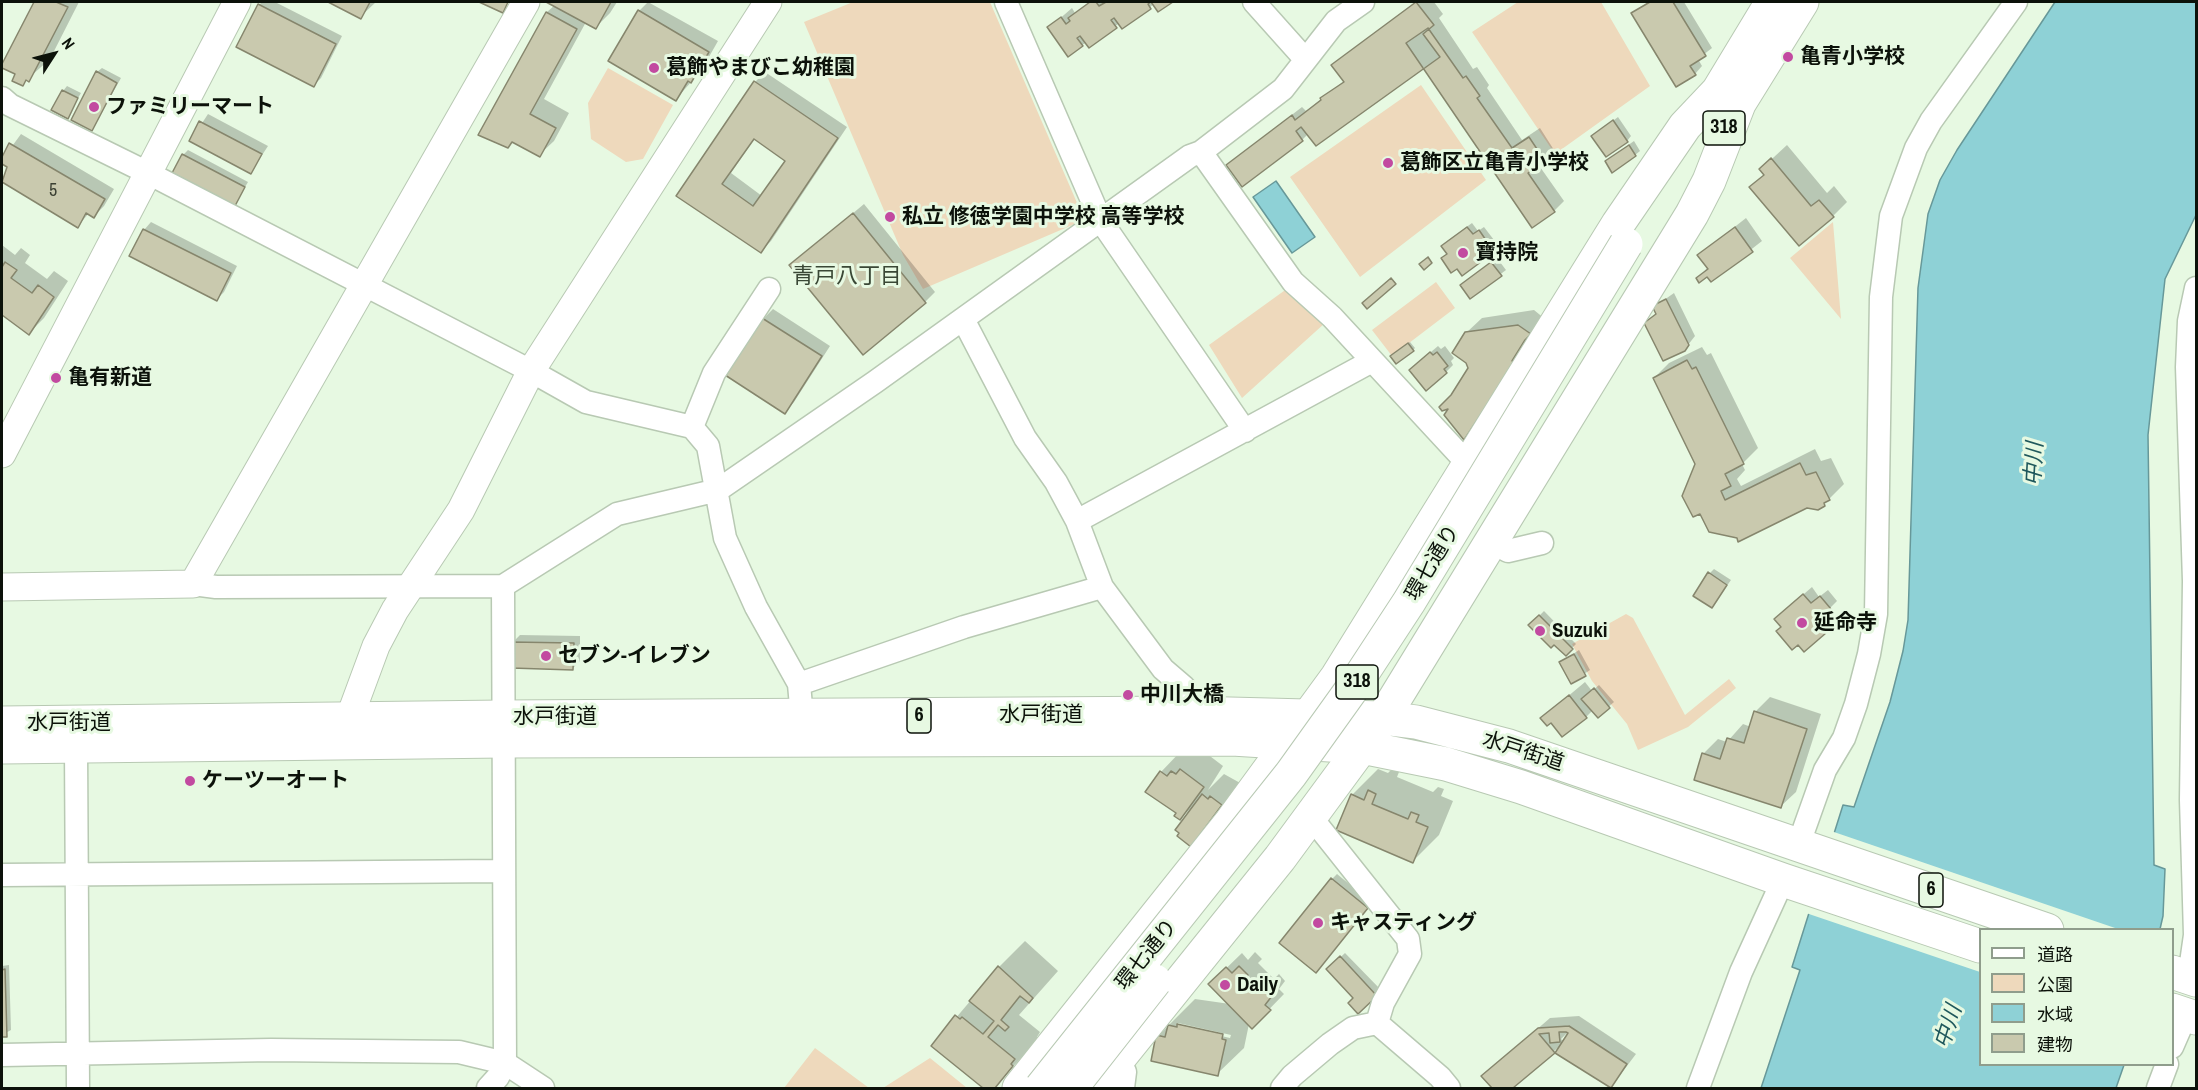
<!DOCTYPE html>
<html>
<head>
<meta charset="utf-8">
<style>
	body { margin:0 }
	#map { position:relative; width:2198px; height:1090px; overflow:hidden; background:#e7f9e2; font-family:"Archivo Narrow","Noto Sans JP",sans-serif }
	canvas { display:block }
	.frame { position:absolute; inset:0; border:3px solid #0c120a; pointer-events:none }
	.legend { position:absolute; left:1979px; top:928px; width:195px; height:138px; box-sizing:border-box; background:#e7f9e2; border:2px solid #8f9d8c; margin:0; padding:8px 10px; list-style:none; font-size:18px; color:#0c120a }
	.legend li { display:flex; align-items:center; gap:12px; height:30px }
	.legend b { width:30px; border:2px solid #8f9d8c }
	.north { position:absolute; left:24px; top:24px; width:60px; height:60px; -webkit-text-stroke:4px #e7f9e2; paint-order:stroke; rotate:54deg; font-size:16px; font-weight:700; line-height:24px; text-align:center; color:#0c120a }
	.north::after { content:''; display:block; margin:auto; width:21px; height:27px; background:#0c120a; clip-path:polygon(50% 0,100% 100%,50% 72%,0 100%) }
</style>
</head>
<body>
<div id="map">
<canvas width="2198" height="1090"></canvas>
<div class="frame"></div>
<ul class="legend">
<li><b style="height:8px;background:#fff"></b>道路</li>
<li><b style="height:16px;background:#eed9bc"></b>公園</li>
<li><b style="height:16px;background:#8ed1d6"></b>水域</li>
<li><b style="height:16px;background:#c9c9ae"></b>建物</li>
</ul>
<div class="north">N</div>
</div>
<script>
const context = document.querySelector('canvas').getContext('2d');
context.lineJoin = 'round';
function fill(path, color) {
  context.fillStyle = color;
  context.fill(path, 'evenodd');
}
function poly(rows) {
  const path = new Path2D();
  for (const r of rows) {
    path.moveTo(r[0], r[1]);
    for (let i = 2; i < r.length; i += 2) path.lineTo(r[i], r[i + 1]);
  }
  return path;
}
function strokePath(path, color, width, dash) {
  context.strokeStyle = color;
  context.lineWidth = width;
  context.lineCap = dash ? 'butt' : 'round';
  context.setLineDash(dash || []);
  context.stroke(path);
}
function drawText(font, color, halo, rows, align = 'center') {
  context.font = font + ' "Archivo Narrow","Noto Sans JP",sans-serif';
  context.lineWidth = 6;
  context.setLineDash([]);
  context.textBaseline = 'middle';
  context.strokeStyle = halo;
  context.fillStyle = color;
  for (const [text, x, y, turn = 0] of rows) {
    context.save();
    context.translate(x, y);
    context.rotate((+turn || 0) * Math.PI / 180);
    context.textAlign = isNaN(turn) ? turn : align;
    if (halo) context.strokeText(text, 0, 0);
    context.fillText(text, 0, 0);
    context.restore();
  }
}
fill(poly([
	[853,2,990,2,1081,212,1077,223,923,289,903,255,804,22],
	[1518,2,1601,2,1650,86,1555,154,1472,32],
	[608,68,673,105,643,159,626,162,591,139,588,103],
	[1421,85,1486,180,1360,277,1290,177],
	[1833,222,1841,319,1790,258],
	[1436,282,1455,308,1392,356,1372,330],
	[1288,288,1325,323,1242,398,1209,345],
	[1626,614,1633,618,1685,715,1729,679,1736,688,1688,727,1638,750,1627,724,1592,681,1572,644],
	[815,1048,869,1088,784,1088],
	[930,1058,967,1088,883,1088]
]), '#eed9bc');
const water = poly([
	[2055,2,2196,2,2196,215,2165,279,2148,435,2154,865,2165,869,2163,916,2160,929,1980,930,1980,1064,2124,1065,2116,1088,1761,1088,1800,970,1792,967,1843,805,1854,807,1890,702,1903,651,1908,620,1918,288,1928,214,1940,180,1957,150,2055,2],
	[1276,181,1315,237,1292,253,1253,197,1276,181]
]);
fill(water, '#8ed1d6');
strokePath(water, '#679899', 1.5);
fill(poly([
	[1831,831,2118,929,1980,930,1980,972,1806,913]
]), '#e7f9e2');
fill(poly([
	[35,2,79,2,50,59,22,84,17,74,2,66],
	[262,2,275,2,342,36,321,78,314,85,259,5],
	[331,2,376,2,360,17],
	[482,2,509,2,502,11],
	[549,2,617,2,610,13,596,27,586,22,544,99,569,113,554,141,539,155,513,141,508,146,480,134,547,12,555,5],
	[648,2,718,41,701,71,676,99,639,11],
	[1089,2,1170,2,1158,10,1154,4,1123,27,1120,23,1082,45,1049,28,1072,8,1075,13],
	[1415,2,1434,2,1443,14,1439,18,1473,69,1477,67,1489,85,1487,88,1522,140,1540,128,1554,150,1538,164,1564,201,1554,211,1424,67,1308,134,1302,140,1227,165,1302,107,1306,111,1345,80,1333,65],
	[1648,2,1684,2,1712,48,1698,59,1702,66,1695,74,1633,13],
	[102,68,121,78,92,130,97,72],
	[765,72,847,127,771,241,761,251,678,196,755,82],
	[755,138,787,160,762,196,731,173],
	[67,86,81,93,67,117,63,91],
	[208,114,268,146,251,172,191,140],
	[1618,117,1631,136,1627,141,1593,136],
	[21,134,114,189,104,206,94,216,89,213,78,226,2,181,9,167,2,160],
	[1634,141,1640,151,1635,155,1611,157],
	[1787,145,1827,193,1834,186,1847,202,1833,216,1751,187,1765,174,1761,169],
	[188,150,248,182,235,204,183,155],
	[864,204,935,292,925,302,791,265],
	[1746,218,1762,241,1712,280,1708,275,1698,278,1708,267,1699,255],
	[151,222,237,266,224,292,217,299,144,230],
	[1472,223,1478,231,1484,227,1494,240,1489,245,1493,250,1488,255,1458,267,1443,258,1448,253,1447,241],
	[2,245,15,255,21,248,30,255,25,263,47,279,54,271,68,281,44,318,29,333,2,313],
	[1497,258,1506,270,1470,297,1462,285],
	[1674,293,1695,336,1684,350,1645,323,1657,313,1654,307],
	[773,309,830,346,794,402,785,412,728,375,763,319],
	[1534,310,1545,319,1478,423,1464,438,1451,407,1454,394,1470,368,1466,333,1482,318],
	[1410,342,1415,348,1413,350,1394,354],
	[1438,346,1441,349,1445,346,1454,358,1451,361,1453,365,1446,372,1418,363],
	[1702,347,1707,355,1711,353,1758,448,1742,464,1745,470,1737,479,1741,486,1815,449,1821,461,1831,458,1844,484,1829,499,1807,506,1739,540,1697,464,1654,378,1669,363],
	[1714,569,1731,580,1712,607,1710,573],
	[1812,587,1819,597,1828,590,1837,601,1830,608,1839,618,1804,650,1783,627,1783,612],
	[1544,611,1576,644,1566,654,1530,625],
	[520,635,580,636,580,661,573,668,513,642],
	[1579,650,1590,670,1572,682,1561,662],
	[1585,682,1592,691,1599,685,1614,702,1598,716,1593,710,1586,717,1551,721,1542,718],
	[1770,697,1821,714,1796,792,1781,806,1703,754,1718,739,1727,742,1743,724,1751,727,1755,712],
	[1202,750,1223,766,1208,790,1224,774,1242,784,1211,824,1190,845,1195,805,1180,818,1161,772,1181,751,1188,756,1193,751],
	[1396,765,1401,767,1397,777,1433,792,1438,787,1444,789,1441,796,1453,801,1439,835,1413,861,1352,795,1378,769,1388,773],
	[1337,874,1372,903,1321,966,1332,879],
	[1025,941,1058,971,1019,1015,1040,1032,1037,1037,1039,1039,993,1088,986,1088,933,1045,999,967],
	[1255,952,1262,959,1258,963,1274,979,1279,974,1285,981,1279,989,1284,994,1252,1027,1249,1024,1244,1048,1217,1074,1158,1036,1195,999,1230,1004,1210,984,1242,953,1248,960],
	[1178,1023,1231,1035,1230,1038,1178,1026],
	[1345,953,1381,990,1358,1012,1355,998,1328,969],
	[9,965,11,1030,2,1035,2,966],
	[1579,1016,1636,1054,1611,1087,1560,1046,1510,1088,1493,1088,1483,1076,1550,1018],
	[1571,1029,1564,1042,1561,1039]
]), '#0003');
const building = poly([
	[34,2,56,2,68,7,29,82,26,80,23,86,12,81,15,74,2,68,2,64,34,2],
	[328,2,370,2,361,19,328,2],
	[479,2,508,2,503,13,479,2],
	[546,2,611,2,596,29,546,2],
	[1090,2,1096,2,1099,6,1106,2,1151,2,1148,4,1151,9,1122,29,1114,18,1111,20,1117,28,1089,48,1080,36,1077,38,1083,46,1068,57,1047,27,1061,17,1066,24,1070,21,1068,18,1090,2],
	[1151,2,1173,2,1158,12,1151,2],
	[1416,2,1434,25,1423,34,1440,57,1316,146,1301,127,1296,131,1303,141,1242,187,1226,165,1292,115,1295,120,1321,100,1320,98,1344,82,1331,65,1416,2],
	[1650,2,1673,2,1706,56,1690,66,1696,75,1676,87,1631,13,1650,2],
	[258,4,336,44,314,87,236,47,258,4],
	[638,10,709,52,691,83,688,81,676,101,608,61,638,10],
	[546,12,577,29,530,114,556,128,540,157,512,142,508,148,478,135,546,12],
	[1428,28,1463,78,1466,76,1480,96,1477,98,1512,148,1529,137,1545,161,1528,173,1555,212,1532,228,1406,43,1428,28],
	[96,71,117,83,92,131,71,120,96,71],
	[754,81,838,138,761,253,676,196,754,81],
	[754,139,785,161,753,206,722,184,754,139],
	[62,90,78,98,68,119,51,110,62,90],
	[1613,120,1628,142,1606,157,1591,136,1613,120],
	[199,121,262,154,251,174,189,141,199,121],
	[9,143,105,199,94,218,86,213,78,228,2,182,7,167,2,164,2,157,9,143],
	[1629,145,1636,156,1612,173,1605,161,1629,145],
	[182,154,245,187,235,206,172,173,182,154],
	[1771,158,1811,206,1819,200,1834,217,1799,246,1749,187,1764,175,1759,169,1771,158],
	[853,213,926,303,863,355,789,265,853,213],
	[1467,227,1473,234,1479,230,1490,246,1485,250,1489,256,1462,276,1457,269,1451,273,1441,258,1447,254,1441,246,1467,227],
	[1735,227,1753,252,1711,282,1707,277,1699,283,1696,278,1708,269,1697,255,1735,227],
	[143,229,231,273,217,301,129,256,143,229],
	[1428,257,1432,263,1424,270,1419,264,1428,257],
	[5,262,17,270,11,278,32,293,38,285,54,297,29,335,2,315,2,267,5,262],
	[1491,262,1502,276,1470,299,1460,285,1491,262],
	[1391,278,1396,284,1367,309,1362,303,1391,278],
	[1666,299,1689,345,1685,351,1663,361,1644,323,1656,314,1652,306,1666,299],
	[762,318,822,356,785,414,725,375,762,318],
	[1518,325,1531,334,1525,340,1512,361,1515,363,1464,440,1444,415,1448,409,1442,411,1439,407,1451,395,1468,368,1466,363,1452,353,1465,332,1518,325],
	[1408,343,1414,351,1396,364,1390,356,1408,343],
	[1430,352,1433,355,1437,352,1448,366,1444,369,1447,373,1426,391,1409,370,1430,352],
	[1687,360,1692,369,1696,367,1744,464,1725,474,1731,486,1721,491,1725,500,1800,463,1806,475,1816,472,1830,500,1824,503,1825,506,1818,510,1807,508,1738,542,1737,538,1709,532,1700,514,1693,517,1682,496,1695,464,1653,378,1687,360],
	[1708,572,1727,585,1712,608,1693,596,1708,572],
	[1803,594,1811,603,1820,596,1831,609,1823,616,1833,627,1804,652,1798,645,1792,650,1776,631,1781,627,1774,619,1803,594],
	[1539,615,1573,649,1566,656,1554,645,1551,648,1528,625,1539,615],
	[511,642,574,643,573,670,511,668,511,642],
	[1574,654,1586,676,1571,684,1559,662,1574,654],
	[1594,688,1610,708,1598,718,1581,699,1594,688],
	[1569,695,1587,718,1562,737,1551,723,1547,726,1540,718,1569,695],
	[1754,711,1807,729,1781,808,1694,780,1702,753,1720,759,1727,738,1744,743,1754,711],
	[1180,769,1204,787,1180,820,1174,816,1176,813,1145,792,1160,771,1167,776,1171,771,1176,774,1180,769],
	[1368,790,1376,794,1372,804,1408,819,1411,812,1419,815,1416,822,1428,827,1413,863,1336,830,1351,794,1364,800,1368,790],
	[1202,794,1208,799,1210,796,1222,805,1191,847,1177,836,1179,833,1175,830,1202,794],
	[1331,878,1368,908,1316,973,1279,943,1331,878],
	[1340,956,1377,996,1358,1014,1348,1003,1353,998,1326,969,1340,956],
	[998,966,1033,998,1029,1003,1020,996,1001,1020,1009,1027,1005,1031,998,1025,988,1037,1015,1059,1011,1064,1013,1066,995,1088,983,1088,931,1046,955,1015,960,1019,962,1017,983,1034,994,1021,969,1001,998,966],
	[1239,966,1248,975,1244,979,1258,993,1263,988,1272,996,1265,1005,1271,1010,1252,1029,1208,984,1226,967,1232,973,1239,966],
	[5,969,7,1037,2,1037,2,970,5,969],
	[1177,1024,1223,1034,1222,1039,1226,1040,1218,1076,1151,1061,1156,1035,1165,1037,1168,1025,1177,1027,1177,1024],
	[1569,1026,1627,1064,1611,1088,1555,1053,1568,1033,1566,1032,1559,1032,1560,1042,1550,1043,1549,1033,1539,1034,1555,1053,1513,1088,1492,1088,1481,1076,1538,1028,1569,1026]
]);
fill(building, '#c9c9ae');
strokePath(building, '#86866d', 1.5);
const minor = poly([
	[1006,2,1101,221,1245,431],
	[1254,2,1305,59],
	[2,98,10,105,148,173,531,371,586,402,692,427,708,446,725,538,756,607,799,684,802,717],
	[1201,152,1293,282,1332,317,1469,465],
	[963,319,1025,438,1056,482,1077,521,1102,587,1163,669,1184,687,1192,713],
	[692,427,714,373,769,289],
	[1077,521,1372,361],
	[1491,542,1508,551,1542,543],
	[193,584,216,587,503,586,617,514,718,490,875,382,1190,156,1201,152,1283,89,1336,21,1363,2],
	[799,684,964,627,1102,587],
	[76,747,78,1088],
	[1311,817,1408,939,1410,954,1383,1003,1377,1023,1440,1077,1449,1088],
	[1798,846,1825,770,1844,738,1856,704,1869,654,1876,614,1881,297,1891,216,1916,148,1931,121,2016,2],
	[2,875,503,871],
	[2189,977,2195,935,2191,800,2194,581,2187,367,2189,321,2196,288],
	[2172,1047,2186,1015],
	[2,1055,271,1050,459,1052,505,1063,543,1088],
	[1119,1059,1125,1072,1123,1088],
	[488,1088,498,1077,505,1063,503,586],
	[1282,1088,1292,1076,1330,1044,1353,1028,1377,1023],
	[1698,1088,1741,972,1783,880],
	[2158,1088,2167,1064]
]);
const tertiary = poly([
	[2,454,237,2],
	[2,587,193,584,526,2],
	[349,719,376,646,395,610,461,510,531,371,768,2]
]);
const primary = poly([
	[1709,106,1772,2],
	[1727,123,1802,2],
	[1019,1088,1231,822,1337,677,1618,224,1685,126,1720,89],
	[1095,1088,1280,858,1383,718,1692,214,1709,181,1739,104]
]);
const trunk = poly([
	[2,723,503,717,1192,713,1383,718,1416,722,1509,746,2047,930],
	[2,747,504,741,1232,739,1362,747,1446,764,1521,787,1783,880,1980,946],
	[2172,972,2196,980],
	[2172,1010,2196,1018]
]);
strokePath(minor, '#b8c9b3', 25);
strokePath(tertiary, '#b8c9b3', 29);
strokePath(primary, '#b8c9b3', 35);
strokePath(trunk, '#b8c9b3', 35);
strokePath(minor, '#fff', 22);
strokePath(tertiary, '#fff', 27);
strokePath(primary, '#fff', 33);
strokePath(trunk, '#fff', 33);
const primaryBridge = poly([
	[1041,1088,1291,774,1354,686,1409,602,1626,244],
	[1071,1088,1155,981]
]);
strokePath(primaryBridge, '#b8c9b3', 35, []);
strokePath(primaryBridge, '#fff', 33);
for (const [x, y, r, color] of [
	[1788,57,6,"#c24aa0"],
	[654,68,6,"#c24aa0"],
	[94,107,6,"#c24aa0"],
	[1388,163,6,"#c24aa0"],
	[890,217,6,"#c24aa0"],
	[1463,253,6,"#c24aa0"],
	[56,378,6,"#c24aa0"],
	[1802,623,6,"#c24aa0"],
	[1540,631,6,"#c24aa0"],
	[546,656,6,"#c24aa0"],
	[1128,695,6,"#c24aa0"],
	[190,781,6,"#c24aa0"],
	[1318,923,6,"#c24aa0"],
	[1225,985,6,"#c24aa0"]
]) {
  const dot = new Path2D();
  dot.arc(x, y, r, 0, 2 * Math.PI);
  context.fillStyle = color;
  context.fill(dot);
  strokePath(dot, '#e7f9e2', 2);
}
drawText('18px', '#3b4033', null, [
	["5",53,191]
]);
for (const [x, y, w] of [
	[1724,128,42],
	[1357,682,42],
	[919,716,24],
	[1931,890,24]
]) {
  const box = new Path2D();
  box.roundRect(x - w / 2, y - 17, w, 34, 4.5);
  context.fillStyle = '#e7f9e2';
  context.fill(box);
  strokePath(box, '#0c120a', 1.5);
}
drawText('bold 20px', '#0c120a', null, [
	["318",1724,128],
	["318",1357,682],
	["6",919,716],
	["6",1931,890]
]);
drawText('bold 21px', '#0c120a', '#e7f9e2', [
	["亀青小学校",1800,57],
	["葛飾やまびこ幼稚園",666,68],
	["ファミリーマート",106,107],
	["葛飾区立亀青小学校",1400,163],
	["私立 修徳学園中学校 高等学校",902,217],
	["寶持院",1475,253],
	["亀有新道",68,378],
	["延命寺",1814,623],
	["Suzuki",1552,631],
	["セブン-イレブン",558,656],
	["中川大橋",1140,695],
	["ケーツーオート",202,781],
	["キャスティング",1330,923],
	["Daily",1237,985]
], 'left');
drawText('21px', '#0c120a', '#e7f9e2', [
	["環七通り",1433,563,-59],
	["水戸街道",1041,715],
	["水戸街道",555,717],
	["水戸街道",69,723],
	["水戸街道",1523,752,18],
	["環七通り",1147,955,-51]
]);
drawText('22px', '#394735', '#e7f9e2', [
	["青戸八丁目",847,277]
]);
drawText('italic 22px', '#1f585c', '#e7f9e2', [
	["中川",2035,464,-87],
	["中川",1949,1027,-72]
]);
</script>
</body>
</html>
